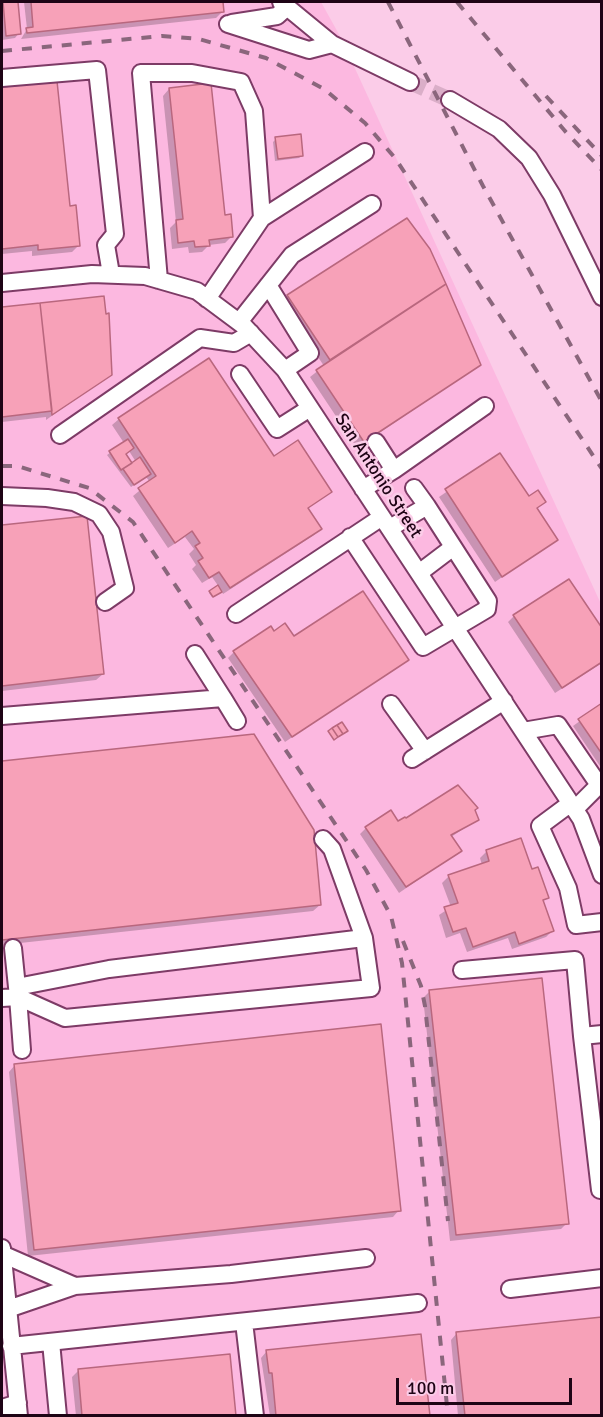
<!DOCTYPE html>
<html>
<head>
<meta charset="utf-8">
<style>
	body { margin:0 }
	#map { position:relative; width:603px; height:1417px; overflow:hidden; background:#fbcce8; font-family:Signika,sans-serif }
	canvas { display:block }
	.frame { position:absolute; inset:0; border:3px solid #1e0415; pointer-events:none }
	.scale { position:absolute; left:396px; top:1378px; width:176px; height:27px; box-sizing:border-box; border:3px solid #1e0415; border-top:0; padding-left:8px; font-size:18px; line-height:21px; white-space:nowrap; color:#1e0415; -webkit-text-stroke:4px #fbcce8; paint-order:stroke }
</style>
</head>
<body>
<div id="map">
<canvas width="603" height="1417"></canvas>
<div class="frame"></div>
<div class="scale">100 m</div>
</div>
<script>
const context = document.querySelector('canvas').getContext('2d');
context.lineJoin = 'round';
function fill(path, color) {
  context.fillStyle = color;
  context.fill(path, 'evenodd');
}
function poly(rows) {
  const path = new Path2D();
  for (const r of rows) {
    path.moveTo(r[0], r[1]);
    for (let i = 2; i < r.length; i += 2) path.lineTo(r[i], r[i + 1]);
  }
  return path;
}
function strokePath(path, color, width, dash) {
  context.strokeStyle = color;
  context.lineWidth = width;
  context.lineCap = dash ? 'butt' : 'round';
  context.setLineDash(dash || []);
  context.stroke(path);
}
function drawText(font, color, halo, rows, align = 'center') {
  context.font = font + ' Signika,sans-serif';
  context.lineWidth = 5;
  context.setLineDash([]);
  context.textBaseline = 'middle';
  context.strokeStyle = halo;
  context.fillStyle = color;
  for (const [text, x, y, turn = 0] of rows) {
    context.save();
    context.translate(x, y);
    context.rotate((+turn || 0) * Math.PI / 180);
    context.textAlign = isNaN(turn) ? turn : align;
    if (halo) context.strokeText(text, 0, 0);
    context.fillText(text, 0, 0);
    context.restore();
  }
}
fill(poly([
	[2,2,321,2,341,38,601,604,601,1415,2,1416]
]), '#fcb8e0');
fill(poly([
	[2,2,16,2,19,33,15,38,2,40],
	[24,2,222,2,223,11,216,18,21,39,27,29],
	[56,83,69,207,79,245,72,252,32,256,32,251,2,254,2,88],
	[169,89,232,236,225,243,209,245,202,252,189,253,188,247,172,249,170,228,176,222,163,96],
	[276,139,302,155,299,158,275,161,273,142],
	[429,250,480,365,357,448,310,377,324,366,282,303,288,296],
	[103,298,111,374,46,420,46,417,2,422,2,309],
	[209,360,274,458,330,492,307,509,320,528,314,535,223,594,221,590,212,597,209,593,219,587,212,577,202,583,192,569,196,565,189,554,194,549,185,537,168,548,133,496,150,482,146,477,131,487,107,455,124,443,112,425,119,419],
	[129,451,136,462,131,465,124,454],
	[500,455,528,498,544,502,536,509,556,540,495,582,439,497],
	[86,517,103,674,96,680,2,691,2,527],
	[514,616,602,631,602,663,555,693,508,622],
	[273,633,293,638,407,660,285,742,228,658,234,652],
	[602,705,602,769,573,726],
	[253,736,320,905,313,911,2,945,2,763],
	[473,811,477,820,451,837,460,851,399,893,360,834,366,828],
	[520,840,531,870,547,898,542,902,552,931,546,937,512,949,508,938,467,952,460,933,446,938,439,915,451,907,442,883,449,876,482,865,480,858,486,852],
	[430,991,567,1223,561,1229,450,1241,423,998],
	[15,1065,399,1210,393,1217,28,1256,9,1072],
	[457,1333,602,1416,458,1416,451,1340],
	[267,1351,428,1416,270,1416,261,1358],
	[78,1371,235,1416,76,1416,72,1377]
]), '#0003');
const building = poly([
	[3,2,18,2,21,34,6,36,3,2],
	[31,2,223,2,224,12,27,33,26,28,33,27,31,2],
	[57,81,70,206,76,205,80,246,38,250,38,245,2,249,2,87,57,81],
	[211,83,225,215,231,214,233,237,209,240,210,246,195,247,194,241,178,243,176,220,183,219,169,88,211,83],
	[301,134,303,156,278,159,275,137,301,134],
	[407,218,430,249,446,284,330,360,287,295,407,218],
	[446,284,481,365,364,442,316,370,446,284],
	[104,296,106,314,109,313,112,375,52,415,40,303,104,296],
	[40,303,52,411,2,417,2,307,40,303],
	[209,358,274,456,298,440,332,492,308,508,322,529,230,588,219,572,209,578,198,561,203,558,195,546,200,543,192,531,175,543,138,488,156,476,118,418,209,358],
	[128,439,134,448,126,454,132,463,121,470,109,451,128,439],
	[500,453,529,496,538,490,546,502,537,508,558,540,502,577,445,489,500,453],
	[140,457,151,474,134,485,123,469,140,457],
	[87,516,104,674,2,686,2,525,87,516],
	[569,579,602,628,602,662,562,688,513,615,569,579],
	[218,585,222,592,213,597,209,591,218,585],
	[363,591,409,660,292,737,233,651,271,626,274,631,285,623,294,636,363,591],
	[602,703,602,754,578,719,602,703],
	[342,722,348,731,343,734,337,725,342,722],
	[337,725,343,734,338,737,332,728,337,725],
	[332,728,338,737,334,740,328,731,332,728],
	[254,734,314,830,321,905,2,940,2,761,254,734],
	[458,785,478,808,475,810,479,820,451,835,462,851,406,887,365,827,391,810,398,821,405,817,406,818,458,785],
	[521,838,532,869,538,867,549,898,543,900,554,931,519,944,515,932,473,947,466,928,453,932,444,907,458,903,448,875,489,861,486,850,521,838],
	[542,978,569,1224,456,1235,429,990,542,978],
	[381,1024,401,1211,34,1250,14,1064,381,1024],
	[602,1317,602,1416,465,1416,456,1332,602,1317],
	[421,1334,430,1416,276,1416,272,1373,269,1373,266,1350,421,1334],
	[230,1354,236,1416,82,1416,78,1369,230,1354]
]);
fill(building, '#f7a1b8');
strokePath(building, '#b9677e', 1.5);
strokePath(poly([
	[410,82,450,100]
]), '#daaec8', 16, [16, 8]);
const minor = poly([
	[281,2,332,44,410,82],
	[232,23,277,16,287,7],
	[228,24,309,50,332,44],
	[2,78,97,70,115,234,106,245,111,274],
	[450,100,499,129,529,158,552,195,602,297],
	[159,280,141,73,192,73,241,82,254,111,262,218],
	[2,283,92,274,145,276,197,291,244,326,285,370,581,819,602,875],
	[268,285,310,353,285,370],
	[207,299,262,218,365,152],
	[239,322,292,255,372,204],
	[240,374,277,429,310,408],
	[60,435,200,338,234,343,251,333],
	[394,470,485,406],
	[414,488,427,506],
	[363,489,394,470,376,442],
	[2,496,47,498,74,502,99,514,111,532,125,588,105,602],
	[350,537,423,647,487,609,488,601,427,506,390,528],
	[419,573,452,548],
	[236,614,382,517],
	[223,698,237,721],
	[391,704,425,751],
	[2,716,223,698,195,654],
	[523,731,558,725,599,785,575,809],
	[412,759,504,701],
	[571,803,540,826,568,888,576,925,602,922],
	[323,839,332,849,364,938],
	[462,970,575,960,582,1036,602,1034],
	[17,987,109,969,364,938,371,988,65,1018,18,997,22,1050],
	[2,998,18,997,13,948],
	[582,1036,600,1190],
	[2,1248,19,1416],
	[2,1254,75,1286],
	[510,1289,602,1278],
	[8,1309,75,1286,231,1274,366,1258],
	[244,1322,255,1416],
	[51,1342,58,1416],
	[11,1346,418,1303],
	[2,1408,18,1403]
]);
strokePath(minor, '#7d3b66', 20);
strokePath(minor, '#fff', 16);
strokePath(poly([
	[388,2,483,186,602,402],
	[457,2,565,131,602,170],
	[2,51,162,36,199,39,266,58,324,89,365,123,395,158,602,469],
	[546,96,602,156],
	[2,466,17,466,89,488,133,522,366,870,391,916,402,963,448,1416],
	[403,941,421,986,425,1006,448,1221]
]), '#8a667c', 4, [10, 10]);
drawText('18px', '#1e0415', '#fbcce8', [
	["San Antonio Street",378,476,57]
]);
</script>
</body>
</html>
